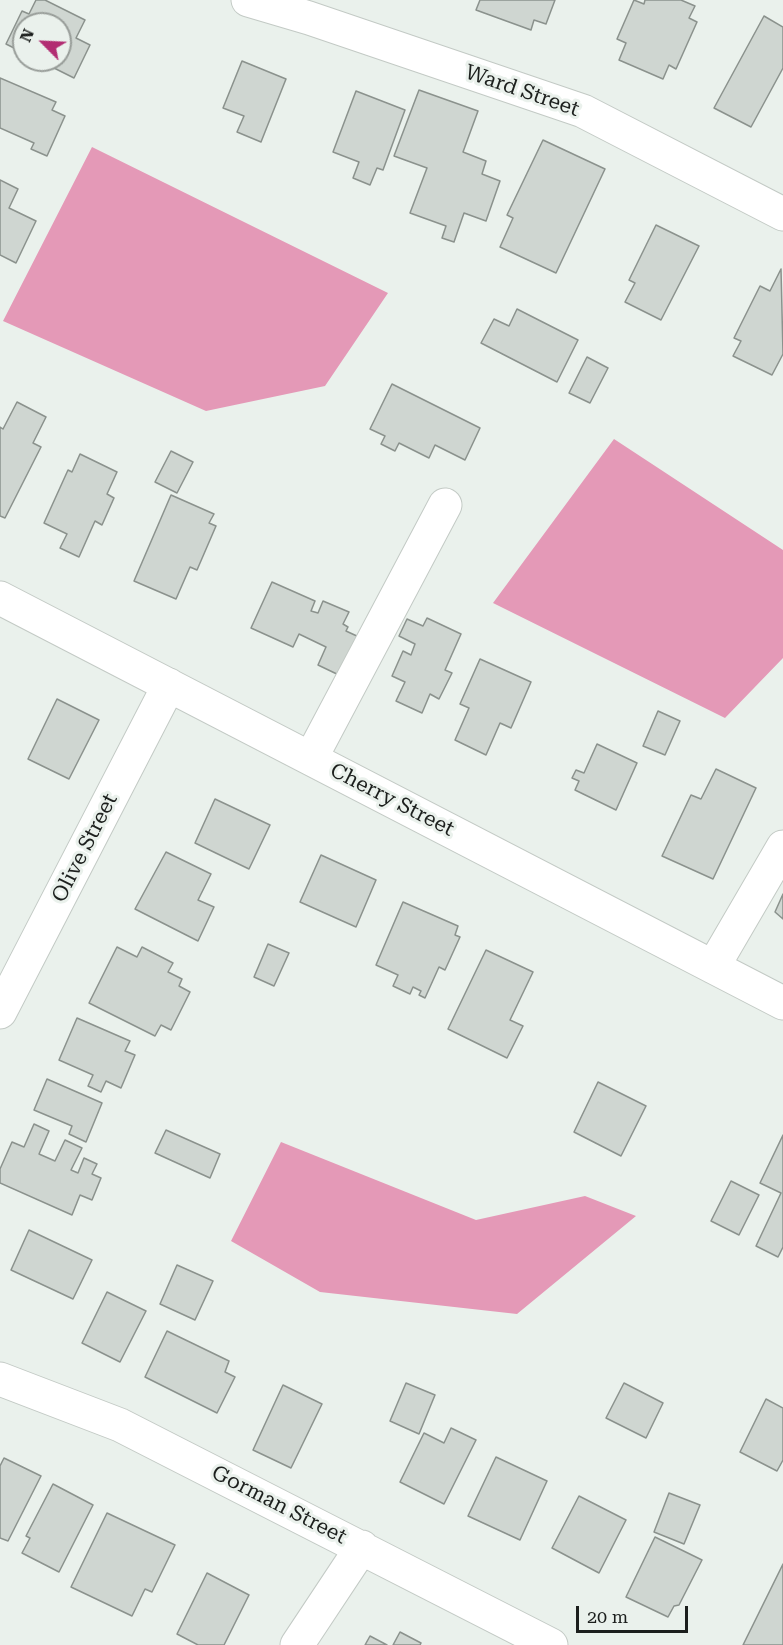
<!DOCTYPE html>
<html>
<head>
<meta charset="utf-8">
<style>
	body { margin:0 }
	#map { position:relative; width:783px; height:1645px; overflow:hidden; background:#eaf1ec; font-family:"Roboto Serif",serif }
	canvas { display:block }
	.north { position:absolute; left:12px; top:12px; width:60px; height:60px; box-sizing:border-box; background:#eaf1ec; border:2px solid #989d99; border-radius:50%; rotate:294deg; font-size:16px; font-weight:700; line-height:24px; text-align:center; color:#1c1f1d }
	.north::after { content:''; display:block; margin:auto; width:21px; height:27px; background:#b22d72; clip-path:polygon(50% 0,100% 100%,50% 72%,0 100%) }
	.scale { position:absolute; left:576px; top:1606px; width:112px; height:27px; box-sizing:border-box; border:3px solid #1c1f1d; border-top:0; padding-left:8px; font-size:18px; line-height:21px; white-space:nowrap; color:#1c1f1d; -webkit-text-stroke:4px #eaf1ec; paint-order:stroke }
</style>
</head>
<body>
<div id="map">
<canvas width="783" height="1645"></canvas>
<div class="north">N</div>
<div class="scale">20 m</div>
</div>
<script>
const context = document.querySelector('canvas').getContext('2d');
context.lineJoin = 'round';
function fill(path, color) {
  context.fillStyle = color;
  context.fill(path, 'evenodd');
}
function poly(rows) {
  const path = new Path2D();
  for (const r of rows) {
    path.moveTo(r[0], r[1]);
    for (let i = 2; i < r.length; i += 2) path.lineTo(r[i], r[i + 1]);
  }
  return path;
}
function strokePath(path, color, width, dash) {
  context.strokeStyle = color;
  context.lineWidth = width;
  context.lineCap = dash ? 'butt' : 'round';
  context.setLineDash(dash || []);
  context.stroke(path);
}
function drawText(font, color, halo, rows, align = 'center') {
  context.font = font + ' "Roboto Serif",serif';
  context.lineWidth = 6;
  context.setLineDash([]);
  context.textBaseline = 'middle';
  context.strokeStyle = halo;
  context.fillStyle = color;
  for (const [text, x, y, turn = 0] of rows) {
    context.save();
    context.translate(x, y);
    context.rotate((+turn || 0) * Math.PI / 180);
    context.textAlign = isNaN(turn) ? turn : align;
    if (halo) context.strokeText(text, 0, 0);
    context.fillText(text, 0, 0);
    context.restore();
  }
}
fill(poly([
	[92,147,388,293,325,386,206,411,3,321],
	[614,439,783,550,783,658,725,718,493,603],
	[281,1142,476,1220,585,1196,636,1216,517,1314,320,1292,231,1241]
]), '#e499b7');
const building = poly([
	[36,0,45,0,85,20,76,38,90,45,74,78,38,60,60,60,60,24,24,24,24,53,6,44,22,11,29,14,36,0],
	[480,0,555,0,546,24,534,20,531,30,476,10,480,0],
	[634,0,644,4,645,0,681,0,695,6,689,18,697,22,676,69,669,65,663,79,619,60,626,43,617,39,634,0],
	[764,16,783,27,783,68,751,127,714,108,764,16],
	[242,61,286,79,261,142,237,132,244,116,223,108,242,61],
	[0,78,56,102,52,110,65,116,47,156,31,149,34,143,0,128,0,78],
	[419,90,478,111,463,152,486,161,482,174,500,181,486,221,464,213,454,242,442,238,446,226,410,213,427,168,394,156,419,90],
	[356,91,405,110,383,170,377,168,370,185,353,178,359,162,333,152,356,91],
	[543,140,605,169,556,273,500,247,513,218,507,215,543,140],
	[0,180,18,189,9,208,36,221,16,263,0,255,0,180],
	[656,225,699,246,661,320,625,302,635,283,629,280,656,225],
	[781,269,783,354,772,375,733,356,741,341,734,338,760,286,770,291,781,269],
	[517,309,578,340,557,382,481,343,494,319,509,326,517,309],
	[587,357,608,368,590,403,569,393,587,357],
	[392,384,480,428,465,460,435,445,429,458,399,443,395,451,381,444,385,436,370,429,392,384],
	[17,402,46,417,33,443,41,447,5,518,0,516,0,427,3,429,17,402],
	[171,451,193,462,177,493,155,482,171,451],
	[80,454,117,472,107,494,114,498,102,525,95,521,79,557,60,548,67,534,44,523,68,470,72,472,80,454],
	[171,495,214,514,209,523,216,526,197,570,190,567,176,599,134,581,171,495],
	[272,582,315,601,311,611,318,613,323,601,349,612,343,624,348,627,346,631,359,637,341,676,318,665,326,647,299,634,293,647,251,628,272,582],
	[427,618,461,634,445,670,452,673,439,699,430,694,422,713,396,701,405,682,392,676,403,651,411,655,415,644,399,636,407,619,423,626,427,618],
	[480,659,531,682,511,728,500,723,486,755,455,740,469,708,460,704,480,659],
	[57,699,99,720,69,779,28,759,57,699],
	[658,711,680,721,665,755,643,746,658,711],
	[597,744,637,763,616,810,575,790,579,781,572,778,576,770,584,773,597,744],
	[716,769,756,788,713,879,662,856,691,795,701,799,716,769],
	[215,799,270,825,249,869,195,843,215,799],
	[166,852,211,874,198,900,214,907,198,941,135,909,166,852],
	[321,855,376,880,356,927,300,902,321,855],
	[783,894,783,919,775,912,783,894],
	[403,902,458,926,455,935,460,937,445,970,439,967,425,998,419,995,421,991,413,987,410,994,393,986,398,975,376,965,403,902],
	[268,944,289,953,274,986,254,977,268,944],
	[117,947,137,957,142,947,173,963,168,972,182,979,179,986,190,992,171,1030,161,1025,155,1036,89,1003,117,947],
	[486,950,533,972,510,1020,523,1026,507,1058,448,1029,486,950],
	[77,1018,130,1041,125,1051,135,1055,121,1088,106,1081,101,1092,88,1086,93,1075,59,1060,77,1018],
	[47,1079,102,1103,86,1142,69,1134,72,1126,34,1110,47,1079],
	[598,1082,646,1106,621,1156,574,1132,598,1082],
	[34,1124,49,1131,39,1154,55,1161,65,1140,82,1148,71,1170,78,1173,84,1158,97,1164,92,1174,101,1178,92,1200,80,1195,72,1215,0,1183,0,1169,12,1142,24,1147,34,1124],
	[166,1130,220,1154,210,1178,155,1153,166,1130],
	[783,1135,783,1247,778,1257,756,1246,781,1193,760,1183,783,1135],
	[731,1181,759,1195,739,1235,711,1221,731,1181],
	[29,1230,92,1260,73,1299,11,1270,29,1230],
	[177,1265,213,1281,195,1320,160,1304,177,1265],
	[107,1292,146,1311,120,1362,82,1343,107,1292],
	[167,1331,229,1361,225,1372,235,1377,217,1413,145,1377,167,1331],
	[406,1383,435,1395,419,1434,390,1421,406,1383],
	[624,1383,663,1403,646,1438,606,1418,624,1383],
	[283,1385,322,1404,291,1468,253,1450,283,1385],
	[766,1399,783,1408,783,1460,777,1471,740,1452,766,1399],
	[451,1428,476,1440,444,1504,400,1482,424,1433,444,1443,451,1428],
	[496,1457,547,1481,520,1540,468,1516,496,1457],
	[4,1458,41,1476,8,1541,0,1538,0,1466,4,1458],
	[53,1484,93,1505,59,1572,22,1553,30,1538,26,1536,53,1484],
	[669,1493,700,1505,684,1544,654,1532,669,1493],
	[579,1496,626,1520,599,1573,552,1548,579,1496],
	[107,1513,175,1545,152,1592,145,1589,132,1616,71,1587,107,1513],
	[655,1537,702,1560,679,1605,674,1606,668,1617,626,1597,655,1537],
	[783,1564,783,1645,743,1645,783,1564],
	[207,1573,249,1595,224,1645,198,1645,177,1634,207,1573],
	[400,1632,421,1643,420,1645,393,1645,400,1632],
	[370,1636,387,1645,365,1645,370,1636]
]);
fill(building, '#cfd6d1');
strokePath(building, '#8b928d', 1.5);
const minor = poly([
	[248,0,309,18,583,111,783,214],
	[0,598,783,1003],
	[311,758,445,505],
	[713,967,783,847],
	[0,1012,169,685],
	[0,1379,120,1425,551,1645],
	[297,1645,362,1547]
]);
strokePath(minor, '#c3cac5', 35);
strokePath(minor, '#fff', 33);
drawText('21px', '#1c1f1d', '#eaf1ec', [
	["Ward Street",522,91,19],
	["Cherry Street",392,800,27],
	["Olive Street",85,848,-63],
	["Gorman Street",279,1505,27]
]);
</script>
</body>
</html>
